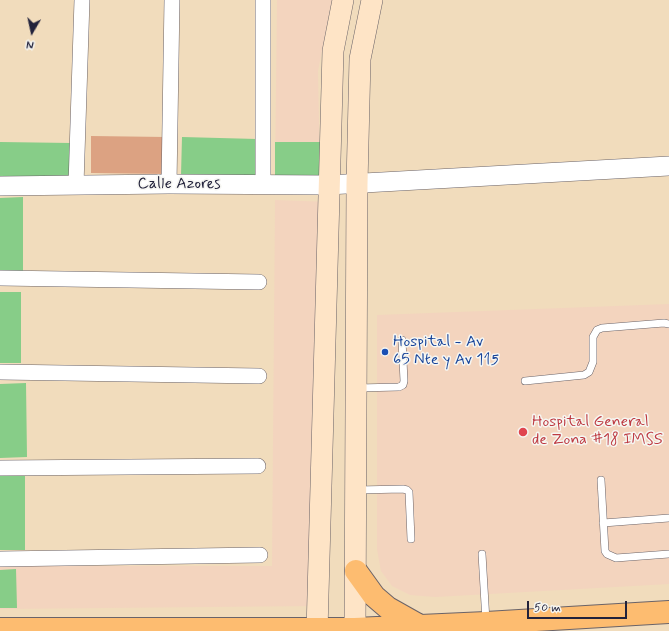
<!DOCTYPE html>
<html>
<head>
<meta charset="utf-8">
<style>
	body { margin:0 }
	#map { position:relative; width:669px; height:631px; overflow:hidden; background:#f1dcbc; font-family:Mynerve,sans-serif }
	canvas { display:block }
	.north { position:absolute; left:12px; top:12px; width:40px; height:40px; -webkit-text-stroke:3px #f6f6f2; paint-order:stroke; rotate:189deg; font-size:11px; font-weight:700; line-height:16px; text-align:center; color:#22223b }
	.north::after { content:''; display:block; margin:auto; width:14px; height:18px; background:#22223b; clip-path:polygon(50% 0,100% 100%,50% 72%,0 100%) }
	.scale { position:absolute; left:527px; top:601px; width:100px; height:18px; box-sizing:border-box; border:2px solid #22223b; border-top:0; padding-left:5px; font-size:12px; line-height:14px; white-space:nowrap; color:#22223b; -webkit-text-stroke:3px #f6f6f2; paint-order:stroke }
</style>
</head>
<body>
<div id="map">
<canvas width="669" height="631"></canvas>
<div class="north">N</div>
<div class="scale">50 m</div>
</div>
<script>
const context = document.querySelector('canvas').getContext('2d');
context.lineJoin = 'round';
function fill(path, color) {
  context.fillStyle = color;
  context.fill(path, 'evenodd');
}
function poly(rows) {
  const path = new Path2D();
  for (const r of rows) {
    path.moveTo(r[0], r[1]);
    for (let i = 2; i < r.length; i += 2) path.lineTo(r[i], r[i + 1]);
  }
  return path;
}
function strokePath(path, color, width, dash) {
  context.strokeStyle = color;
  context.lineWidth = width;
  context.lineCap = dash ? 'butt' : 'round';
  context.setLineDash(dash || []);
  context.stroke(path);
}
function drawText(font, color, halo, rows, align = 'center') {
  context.font = font + ' Mynerve,sans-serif';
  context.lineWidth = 3;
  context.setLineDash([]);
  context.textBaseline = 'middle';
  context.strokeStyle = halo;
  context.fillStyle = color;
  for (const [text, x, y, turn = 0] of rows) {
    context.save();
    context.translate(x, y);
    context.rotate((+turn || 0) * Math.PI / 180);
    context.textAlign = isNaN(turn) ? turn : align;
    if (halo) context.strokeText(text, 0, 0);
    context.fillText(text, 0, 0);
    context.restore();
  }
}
fill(poly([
	[277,0,332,0,318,71,320,175,275,176],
	[275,200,331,202,318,606,0,609,0,566,272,566],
	[669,304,669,584,435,597,410,595,392,586,381,571,377,549,377,315]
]), '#f3d4be');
fill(poly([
	[182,137,257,139,256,177,181,175],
	[0,142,71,143,71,177,0,176],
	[275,142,320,142,320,175,275,176],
	[23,197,23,273,0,273,0,198],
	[0,292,21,292,21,363,0,363],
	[26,383,27,457,0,458,0,384],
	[0,476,25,476,25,550,0,550],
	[16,569,17,608,0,608,0,570]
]), '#87cd88');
fill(poly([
	[91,136,166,137,166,174,91,173]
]), '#dca282');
const service = poly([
	[525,381,584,375,589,372,593,362,593,337,597,330,602,328,664,323,669,324],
	[358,388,399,387,403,385,404,381,402,340],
	[601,480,605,551,607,554,616,558,669,554],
	[358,490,403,489,407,490,409,492,411,539],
	[603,523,669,518],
	[482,554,486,621]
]);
const minor = poly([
	[263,0,263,184],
	[169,184,172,0],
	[76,185,82,0],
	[0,278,259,282],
	[0,372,259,376],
	[0,468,258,466],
	[0,559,260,555]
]);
const tertiary = poly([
	[0,186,169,184,328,185,669,166]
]);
const secondary = poly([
	[317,631,333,51,343,0],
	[355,631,357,184,360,59,372,0]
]);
const primary = poly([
	[356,571,374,596,388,608,420,626],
	[0,629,355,629,486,623,669,612]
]);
strokePath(service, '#6a6368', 8);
strokePath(minor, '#6a6368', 16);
strokePath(tertiary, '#6a6368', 20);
strokePath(secondary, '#6a6368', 22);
strokePath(primary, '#6a6368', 24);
strokePath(service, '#fff', 7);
strokePath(minor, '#fff', 15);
strokePath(tertiary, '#fff', 19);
strokePath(secondary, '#fee4c6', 21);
strokePath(primary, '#fdbc70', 22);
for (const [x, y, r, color] of [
	[385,352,4,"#1a4fb4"],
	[523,432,5,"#e0444e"]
]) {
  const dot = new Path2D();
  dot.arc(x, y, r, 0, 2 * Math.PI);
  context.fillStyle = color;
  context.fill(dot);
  strokePath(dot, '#f6f6f2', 1.5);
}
drawText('16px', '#22223b', '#f6f6f2', [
	["Calle Azores",179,185]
]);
drawText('16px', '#164399', '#f6f6f2', [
	["Hospital - Av",393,343],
	["65 Nte y Av 115",393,361]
], 'left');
drawText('16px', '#be3a42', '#f6f6f2', [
	["Hospital General",532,423],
	["de Zona #18 IMSS",532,441]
], 'left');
</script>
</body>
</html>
